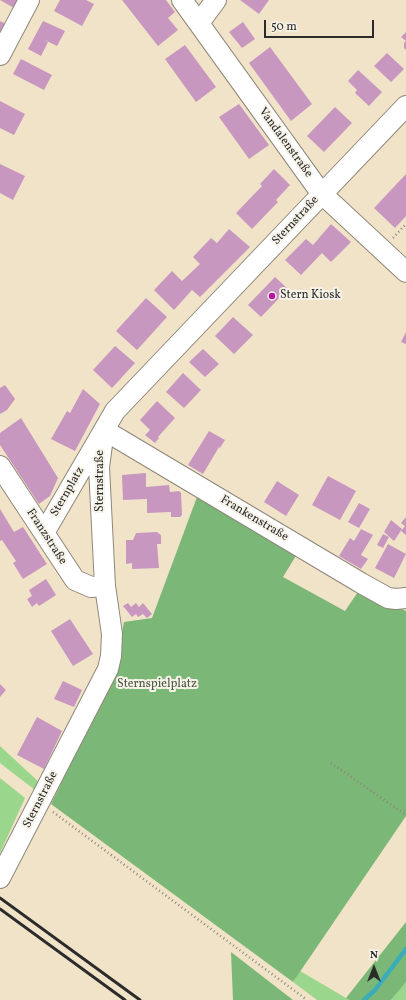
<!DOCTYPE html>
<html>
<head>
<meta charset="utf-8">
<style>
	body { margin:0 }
	#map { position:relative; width:406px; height:1000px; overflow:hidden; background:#f1e3c8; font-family:Vollkorn,serif }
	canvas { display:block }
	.north { position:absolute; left:354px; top:948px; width:40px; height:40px; -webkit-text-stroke:3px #f7f3e8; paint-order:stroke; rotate:0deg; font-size:11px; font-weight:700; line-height:16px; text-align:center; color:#2b2b2b }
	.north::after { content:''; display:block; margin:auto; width:14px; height:18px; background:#2b2b2b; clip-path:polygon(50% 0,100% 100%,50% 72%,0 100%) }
	.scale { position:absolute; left:264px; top:20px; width:110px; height:18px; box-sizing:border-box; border:2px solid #2b2b2b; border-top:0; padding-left:5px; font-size:12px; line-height:14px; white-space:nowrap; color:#2b2b2b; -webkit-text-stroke:3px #f7f3e8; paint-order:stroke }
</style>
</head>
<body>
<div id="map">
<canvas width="406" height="1000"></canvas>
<div class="north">N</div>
<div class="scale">50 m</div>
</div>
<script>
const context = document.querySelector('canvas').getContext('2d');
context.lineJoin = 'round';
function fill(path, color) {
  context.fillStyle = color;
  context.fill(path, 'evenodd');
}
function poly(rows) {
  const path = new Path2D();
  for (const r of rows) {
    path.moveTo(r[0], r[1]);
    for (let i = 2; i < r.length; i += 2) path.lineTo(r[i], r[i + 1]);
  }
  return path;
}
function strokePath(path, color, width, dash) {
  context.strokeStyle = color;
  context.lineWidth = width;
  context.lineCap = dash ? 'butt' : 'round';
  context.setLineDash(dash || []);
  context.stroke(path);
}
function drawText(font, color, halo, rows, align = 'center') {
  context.font = font + ' Vollkorn,serif';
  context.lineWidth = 4;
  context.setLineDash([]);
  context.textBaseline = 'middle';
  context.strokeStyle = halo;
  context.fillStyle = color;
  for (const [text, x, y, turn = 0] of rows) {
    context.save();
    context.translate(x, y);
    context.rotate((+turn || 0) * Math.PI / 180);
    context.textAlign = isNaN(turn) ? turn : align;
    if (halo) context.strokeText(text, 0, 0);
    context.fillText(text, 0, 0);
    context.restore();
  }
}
fill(poly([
	[0,746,41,784,35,790,0,763],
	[0,778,25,798,0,853],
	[300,971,346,998,349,1000,317,1000,293,982],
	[406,982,406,1000,391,1000,404,984]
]), '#9ad68b');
fill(poly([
	[197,497,297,554,283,577,345,611,360,589,406,611,406,816,293,982,51,804,114,675,124,622,152,618],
	[406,922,406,982,391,1000,349,1000,346,998],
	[231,952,293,1000,233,1000]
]), '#7bb777');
strokePath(poly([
	[364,1000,375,990,406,949]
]), '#3cacb8', 4.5);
fill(poly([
	[0,0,18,0,14,8],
	[60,0,86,0,94,4,82,26,54,11],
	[122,0,166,0,175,12,168,18,178,30,158,46],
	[240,0,269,0,259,14],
	[0,21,6,24,0,35],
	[43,21,65,31,57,46,43,39,48,42,41,56,28,49],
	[243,22,255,39,242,48,229,32],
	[406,32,406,50,404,48,404,43,406,41,401,37],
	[185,45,216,87,196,102,165,59],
	[270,47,312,104,291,121,249,63],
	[387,53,404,69,391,82,374,66],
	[21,59,52,75,44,90,13,74],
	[358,70,382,92,369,106,355,93,357,90,348,81],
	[0,101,25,114,14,135,0,128],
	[239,104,269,145,249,159,219,117],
	[335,107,352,123,324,152,307,136],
	[0,164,25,176,13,200,0,193],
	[274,169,290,185,276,200,278,202,252,229,236,213,262,186,260,184],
	[406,174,406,216,395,228,374,208],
	[331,224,351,242,331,262,322,253,301,275,285,260,306,239,313,245],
	[229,229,250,247,200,297,192,290,174,310,154,290,172,271,182,281,200,264,193,257,211,238,217,243],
	[275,277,288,289,261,317,248,305],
	[146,298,167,317,137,350,116,331],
	[233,317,253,335,234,354,215,336],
	[406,332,406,344,401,342],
	[115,346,135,363,112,388,93,370],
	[203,349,219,364,205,377,189,362],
	[183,373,201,390,184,408,166,392],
	[5,385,15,399,7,410,0,414,0,388],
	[83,389,100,404,75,451,51,439,67,411,70,413],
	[157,401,175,418,158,437,159,438,155,443,145,435,150,430,140,420],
	[21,418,58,478,50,496,39,504,0,445,0,433],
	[209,431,225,440,220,448,219,447,203,474,188,465],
	[146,473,146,487,169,485,170,492,179,491,181,493,182,515,180,517,171,517,171,512,147,513,147,499,123,500,122,475],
	[328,476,356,491,340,520,312,505],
	[277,481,299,495,286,516,264,502],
	[359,503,370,509,359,528,348,522],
	[0,509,14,532,23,527,47,564,23,579,13,563,16,561,2,540,0,541],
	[406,517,406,535,401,531,405,526,401,523],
	[391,520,402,529,394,541,384,532],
	[361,529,373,535,361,555,368,559,361,569,339,556,350,538,354,541],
	[157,532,161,535,161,544,157,544,159,568,132,569,132,563,126,564,126,540,133,540,136,533],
	[383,534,389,537,383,548,377,545],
	[388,544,406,554,394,578,375,568],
	[46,579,56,595,39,606,37,603,32,607,27,599,32,596,29,590],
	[128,603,131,607,136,603,139,607,143,603,152,614,147,618,143,614,138,617,136,614,132,617,123,606],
	[70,619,93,654,73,666,51,631],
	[63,681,82,690,74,707,54,699],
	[0,684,6,690,0,697],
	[37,717,62,731,44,769,17,755]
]), '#c897c0');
const minor = poly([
	[182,0,321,193,406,272],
	[199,23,216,0],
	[0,55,29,0],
	[0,466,75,580,91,587,105,586],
	[44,533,104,430,361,583,388,598,396,599,406,598],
	[0,878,108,669,111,656,112,634,105,586,99,467,104,430,115,411,406,106]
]);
strokePath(minor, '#8e877a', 22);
strokePath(poly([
	[393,238,406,224],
	[331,763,406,815],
	[53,812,307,1000]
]), '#8e877a', 2.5, [1, 3]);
strokePath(minor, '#fff', 20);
strokePath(poly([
	[0,898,140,1000],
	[0,909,125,1000]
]), '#2b2b2b', 3);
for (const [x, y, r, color] of [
	[272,296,4,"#b5179e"]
]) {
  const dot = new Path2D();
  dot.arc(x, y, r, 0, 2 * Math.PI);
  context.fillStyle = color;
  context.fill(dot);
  strokePath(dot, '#f7f3e8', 1.5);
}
drawText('12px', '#2b2b2b', '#f7f3e8', [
	["Vandalenstraße",285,143,54],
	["Sternstraße",296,221,-47],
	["Sternstraße",101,481,-90],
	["Sternplatz",68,492,-60],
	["Frankenstraße",254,519,31],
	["Franzstraße",46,537,57],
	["Sternstraße",41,800,-63]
]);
drawText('12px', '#2b2b2b', '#f7f3e8', [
	["Stern Kiosk",280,296]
], 'left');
drawText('12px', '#475643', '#f7f3e8', [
	["Sternspielplatz",157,685]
]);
</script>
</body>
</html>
